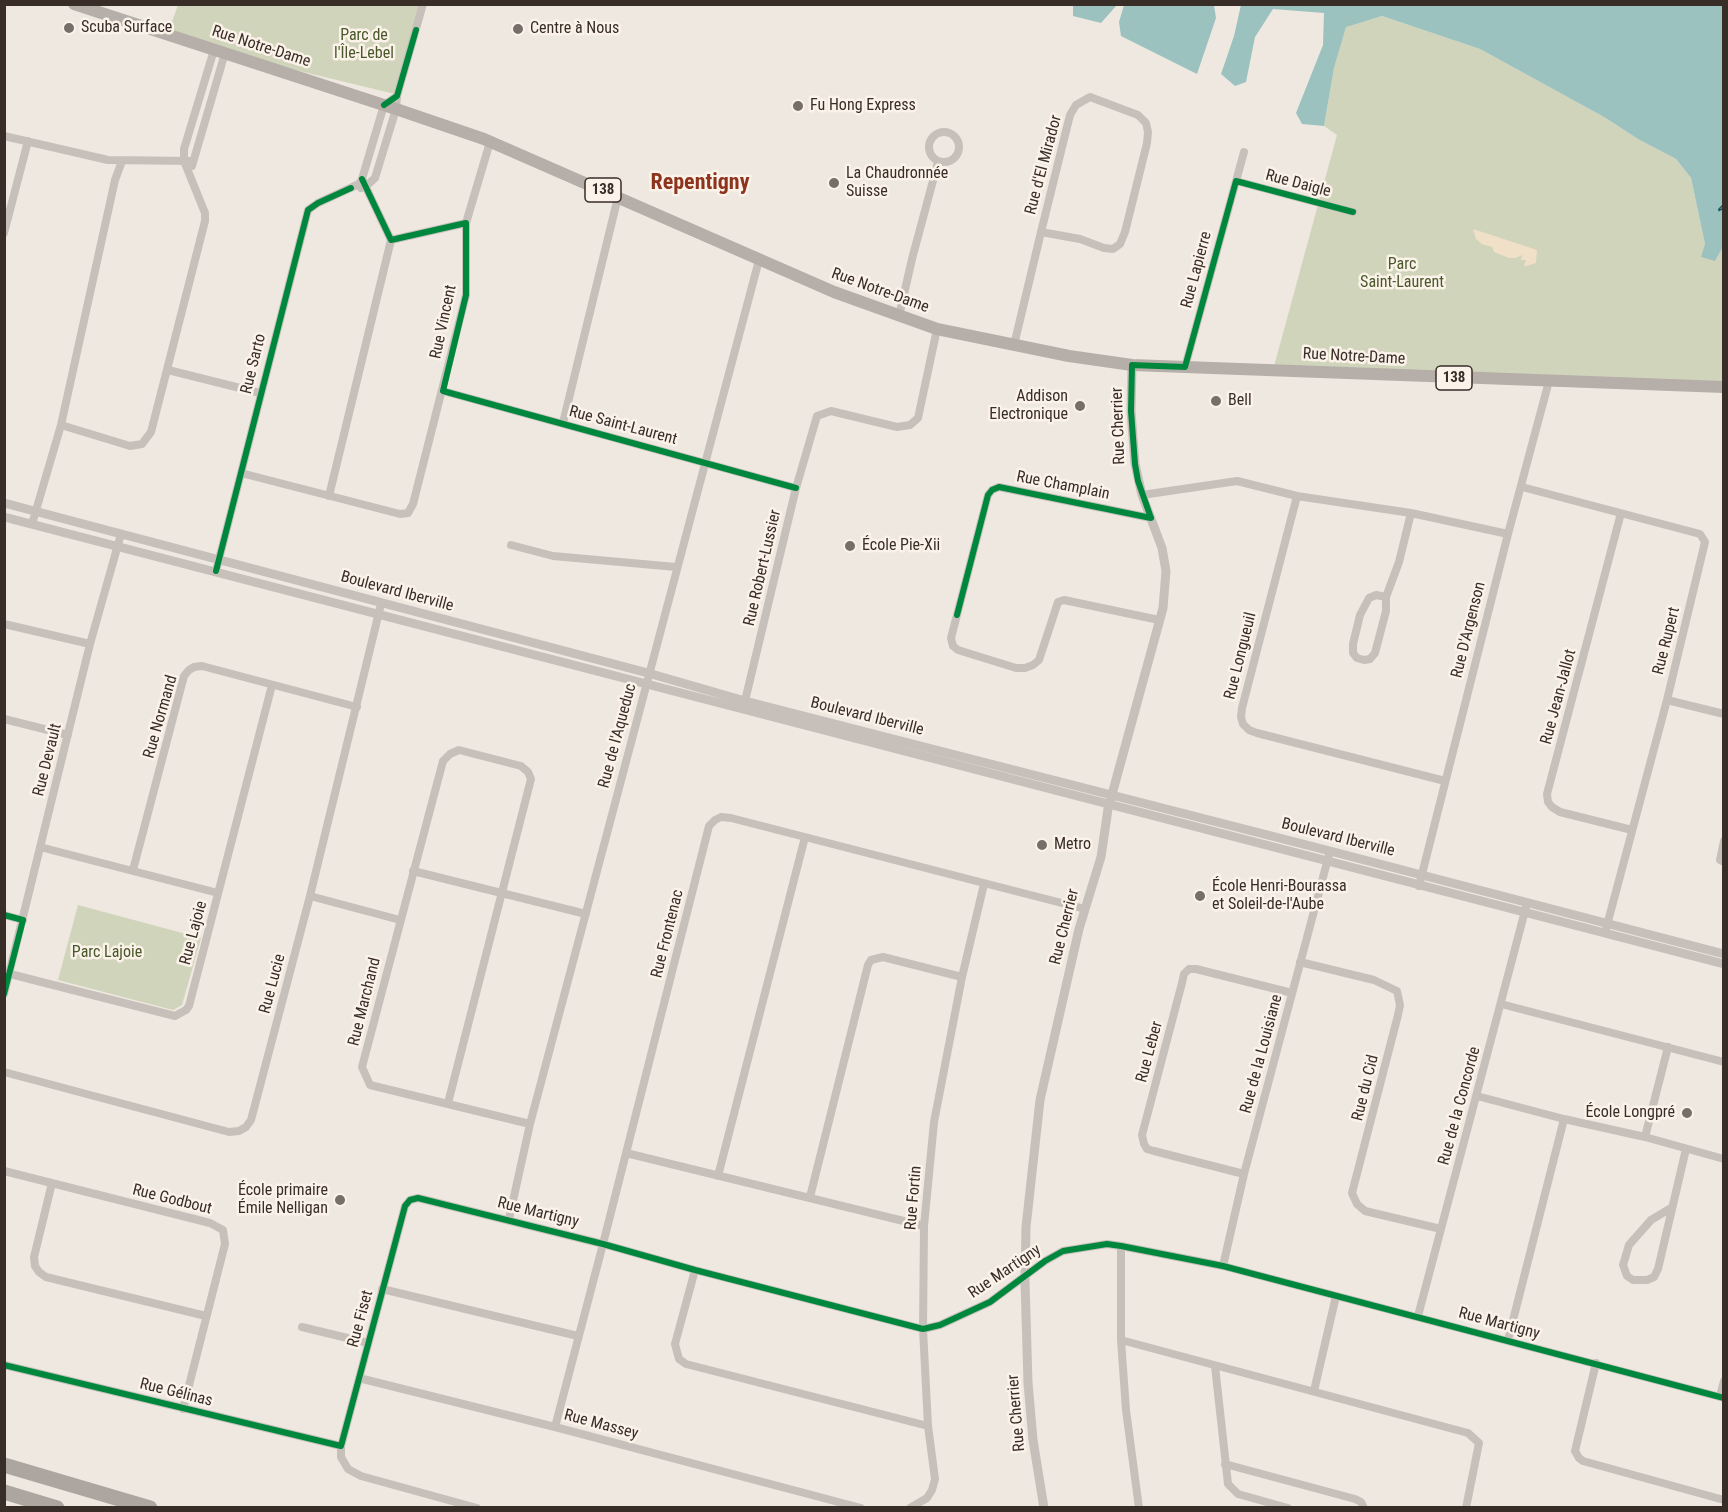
<!DOCTYPE html>
<html>
<head>
<meta charset="utf-8">
<style>
	body { margin:0 }
	#map { position:relative; width:1728px; height:1512px; overflow:hidden; background:#eee8e1; font-family:"Roboto Condensed",sans-serif }
	canvas { display:block }
	.frame { position:absolute; inset:0; border:6px solid #392d28; pointer-events:none }
</style>
</head>
<body>
<div id="map">
<canvas width="1728" height="1512"></canvas>
<div class="frame"></div>
</div>
<script>
const context = document.querySelector('canvas').getContext('2d');
context.lineJoin = 'round';
function fill(path, color) {
  context.fillStyle = color;
  context.fill(path, 'evenodd');
}
function poly(rows) {
  const path = new Path2D();
  for (const r of rows) {
    if (r.length === 3) {
      path.moveTo(r[0] + r[2], r[1]);
      path.arc(r[0], r[1], r[2], 0, 2 * Math.PI);
      continue;
    }
    path.moveTo(r[0], r[1]);
    for (let i = 2; i < r.length; i += 2) path.lineTo(r[i], r[i + 1]);
  }
  return path;
}
function strokePath(path, color, width, dash) {
  context.strokeStyle = color;
  context.lineWidth = width;
  context.lineCap = dash ? 'butt' : 'round';
  context.setLineDash(dash || []);
  context.stroke(path);
}
function drawText(font, color, halo, rows, align = 'center') {
  context.font = font + ' "Roboto Condensed",sans-serif';
  context.lineWidth = 5;
  context.setLineDash([]);
  context.textBaseline = 'middle';
  context.strokeStyle = halo;
  context.fillStyle = color;
  for (const [text, x, y, turn = 0] of rows) {
    context.save();
    context.translate(x, y);
    context.rotate((+turn || 0) * Math.PI / 180);
    context.textAlign = isNaN(turn) ? turn : align;
    if (halo) context.strokeText(text, 0, 0);
    context.fillText(text, 0, 0);
    context.restore();
  }
}
fill(poly([
	[178,5,425,5,399,95,225,53,168,33],
	[1382,16,1480,49,1604,117,1638,139,1676,159,1691,178,1705,244,1715,261,1723,247,1723,387,1273,370,1337,135,1324,126,1334,68,1346,26],
	[78,905,201,938,182,1005,173,1010,58,980]
]), '#d0d4ba');
fill(poly([
	[1473,229,1537,250,1536,263,1526,266,1524,265,1526,260,1521,260,1522,255,1516,258,1509,258,1494,252,1492,247,1482,244,1476,239]
]), '#f0e0c7');
fill(poly([
	[1073,5,1073,4,1117,5,1101,23,1073,16],
	[1124,5,1214,5,1216,18,1197,74,1121,36,1119,22],
	[1241,5,1723,5,1723,247,1715,261,1701,257,1705,244,1691,178,1676,159,1638,139,1604,117,1480,49,1382,16,1346,27,1334,68,1324,126,1302,124,1296,113,1323,45,1324,13,1273,9,1255,37,1246,82,1235,86,1221,74,1234,36]
]), '#9cc2c0');
strokePath(poly([
	[1724,204,1716,212,1724,208]
]), '#1b5a5d', 1.5, [8, 6]);
strokePath(poly([
	[944,147,15],
	[4,136,108,160,193,161],
	[192,166,225,53],
	[1236,181,1353,212],
	[361,188,366,186,375,178,396,109,397,96,423,4],
	[4,233,28,141],
	[391,240,466,223],
	[899,316,912,259,938,162],
	[1014,345,1041,232,1070,115,1076,105,1090,97,1138,115,1146,123,1148,132,1147,143,1125,232,1120,244,1113,249,1104,248,1080,239,1041,232],
	[1185,367,1244,152],
	[168,370,260,393],
	[443,391,796,488],
	[563,423,618,197],
	[61,425,130,446,142,444,151,432,205,221,205,213,184,161,184,149,214,50],
	[241,473,400,514,408,513,413,504,466,295,466,223,490,142],
	[1522,487,1700,534,1705,542,1667,700,1606,929],
	[1142,495,1237,481,1297,496,1411,513,1508,534],
	[329,496,391,240,362,179],
	[1297,496,1242,708,1241,717,1243,724,1249,730,1257,733,1445,781],
	[1621,513,1547,794,1548,802,1552,807,1560,812,1632,830],
	[1151,518,999,487,992,490,988,495,951,638,953,646,958,650,1016,668,1025,668,1033,665,1039,660,1058,602,1064,600,1159,620],
	[32,524,61,425,115,180,122,161],
	[511,545,553,556,676,567],
	[216,571,308,210,318,203,359,184,362,179,384,105,397,96],
	[1386,597,1386,611,1375,653,1370,659,1364,660,1357,658,1353,653,1353,644,1360,615,1369,598,1376,595,1386,597,1399,562,1411,513],
	[4,624,90,644],
	[1667,700,1724,714],
	[744,705,796,488,817,416,831,411,897,427,910,425,918,418,937,329],
	[4,719,68,735],
	[1724,841,1720,860,1724,862],
	[40,847,218,893],
	[133,870,184,676,189,670,194,667,202,666,357,707],
	[413,871,586,914],
	[1419,886,1508,534,1549,381],
	[310,896,400,920],
	[4,915,23,920],
	[1300,962,1374,980,1397,991,1400,1005,1398,1015,1352,1193,1357,1204,1365,1211,1441,1229],
	[10,974,175,1016,186,1010,189,1006,272,685],
	[4,994,90,644,121,534],
	[1501,1004,1724,1062],
	[4,1072,229,1132,239,1131,246,1127,251,1120,310,896,381,604],
	[1477,1096,1564,1119,1645,1137,1724,1159],
	[448,1103,531,779,528,772,521,766,459,750,450,754,443,761,362,1067,370,1085,530,1124],
	[1645,1137,1668,1047],
	[626,1153,924,1226],
	[4,1171,210,1223,223,1230,225,1244,183,1409],
	[1244,1174,1154,1151,1147,1149,1144,1144,1142,1135,1182,983,1184,974,1189,969,1196,969,1292,993],
	[718,1176,805,837],
	[52,1183,34,1257,35,1266,39,1272,46,1277,206,1316],
	[810,1197,868,965,871,960,883,957,962,977],
	[1671,1208,1651,1220,1629,1245,1623,1265,1627,1276,1633,1280,1647,1280,1654,1277,1658,1269,1686,1149],
	[509,1219,530,1124,759,260],
	[1121,1246,1121,1340,1126,1410,1139,1508],
	[1223,1266,1244,1174,1330,851],
	[695,1270,675,1344,679,1359,686,1364,928,1426],
	[382,1289,578,1336],
	[1418,1316,1526,907],
	[302,1327,368,1343],
	[1121,1340,1468,1433,1479,1443,1466,1508],
	[1508,1340,1564,1119],
	[1596,1363,1575,1451,1579,1458,1583,1461,1724,1500],
	[4,1365,341,1446],
	[1215,1366,1228,1484,1238,1494,1288,1508],
	[359,1378,555,1427,861,1508],
	[1314,1391,1336,1296],
	[1720,1396,1724,1381],
	[555,1427,603,1244,709,826,715,820,721,817,731,818,1085,909],
	[1225,1464,1355,1499,1361,1502,1364,1508],
	[477,1508,361,1476,348,1469,341,1457,341,1446,405,1206,410,1200,418,1198,603,1244,695,1270,923,1329,940,1325,990,1302,1045,1261,1063,1251,1107,1244,1121,1246,1223,1266,1724,1398],
	[910,1508,927,1498,932,1490,935,1479,928,1426,923,1329,924,1226,934,1122,962,977,984,884]
]), '#c7c0ba', 8);
strokePath(poly([
	[4,503,648,673,745,701,1330,851,1724,954],
	[4,517,1724,964],
	[1044,1508,1033,1440,1028,1383,1025,1281,1026,1227,1040,1100,1079,929,1101,857,1108,809,1163,608,1166,571,1162,548,1142,495,1135,464,1131,411,1132,365]
]), '#c7c0ba', 9);
strokePath(poly([
	[74,4,396,109,484,139,834,292,937,329,1069,356,1132,365,1724,387]
]), '#b6aea9', 12);
strokePath(poly([
	[4,1465,150,1508],
	[4,1492,57,1508]
]), '#ada6a0', 15);
strokePath(poly([
	[384,105,397,96,416,30],
	[362,179,391,240,466,223,466,295,443,391,796,488],
	[1151,518,1138,481,1135,464,1131,411,1132,365,1185,367,1236,181,1353,212],
	[216,571,308,210,318,203,351,188],
	[957,615,988,495,992,490,999,487,1151,518],
	[4,915,23,920,4,994],
	[4,1365,341,1446,405,1206,410,1200,418,1198,603,1244,695,1270,923,1329,940,1325,990,1302,1045,1261,1063,1251,1107,1244,1121,1246,1223,1266,1724,1398]
]), '#00873e', 6);
for (const [x, y, r, color] of [
	[69,28,6,"#786e69"],
	[518,29,6,"#786e69"],
	[798,106,6,"#786e69"],
	[834,183,6,"#786e69"],
	[1216,401,6,"#786e69"],
	[1080,406,6,"#786e69"],
	[850,546,6,"#786e69"],
	[1042,845,6,"#786e69"],
	[1200,896,6,"#786e69"],
	[1687,1113,6,"#786e69"],
	[340,1200,6,"#786e69"]
]) {
  const dot = new Path2D();
  dot.arc(x, y, r, 0, 2 * Math.PI);
  context.fillStyle = color;
  context.fill(dot);
  strokePath(dot, '#fbf2e9', 2);
}
for (const [x, y, w] of [
	[603,190,36],
	[1454,378,36]
]) {
  const box = new Path2D();
  box.roundRect(x - w / 2, y - 12, w, 24, 4.5);
  context.fillStyle = '#fbf2e9';
  context.fill(box);
  strokePath(box, '#392d28', 1.5);
}
drawText('bold 15px', '#392d28', null, [
	["138",603,190],
	["138",1454,378]
]);
drawText('16px', '#392d28', '#fbf2e9', [
	["Scuba Surface",81,28],
	["Centre à Nous",530,29],
	["Fu Hong Express",810,106],
	["La Chaudronnée",846,174],
	["Suisse",846,192],
	["Addison",1068,397,"right"],
	["Electronique",1068,415,"right"],
	["Bell",1228,401],
	["École Pie-Xii",862,546],
	["Metro",1054,845],
	["École Henri-Bourassa",1212,887],
	["et Soleil-de-l'Aube",1212,905],
	["École Longpré",1675,1113,"right"],
	["École primaire",328,1191,"right"],
	["Émile Nelligan",328,1209,"right"]
], 'left');
drawText('16px', '#49582a', '#fbf2e9', [
	["Parc de",364,36],
	["l'Île-Lebel",364,54],
	["Parc",1402,265],
	["Saint-Laurent",1402,283],
	["Parc Lajoie",107,953]
]);
drawText('16px', '#392d28', '#fbf2e9', [
	["Rue Notre-Dame",261,47,18],
	["Rue d'El Mirador",1044,165,-75],
	["Rue Daigle",1298,184,15],
	["Rue Lapierre",1197,270,-75],
	["Rue Notre-Dame",880,291,20],
	["Rue Vincent",444,322,-78],
	["Rue Notre-Dame",1354,357,3],
	["Rue Sarto",254,364,-76],
	["Rue Saint-Laurent",623,426,15],
	["Rue Cherrier",1119,426,-92],
	["Rue Champlain",1063,486,11],
	["Rue Robert-Lussier",763,568,-77],
	["Boulevard Iberville",397,592,15],
	["Rue D'Argenson",1469,630,-76],
	["Rue Rupert",1667,641,-76],
	["Rue Longueuil",1241,656,-76],
	["Rue Jean-Jallot",1559,697,-75],
	["Rue Normand",161,717,-74],
	["Boulevard Iberville",867,717,14],
	["Rue de l'Aqueduc",618,736,-75],
	["Rue Devault",48,760,-76],
	["Boulevard Iberville",1338,838,14],
	["Rue Cherrier",1065,927,-76],
	["Rue Lajoie",194,933,-75],
	["Rue Frontenac",668,934,-76],
	["Rue Lucie",273,984,-75],
	["Rue Marchand",365,1002,-76],
	["Rue Leber",1150,1052,-75],
	["Rue de la Louisiane",1262,1054,-75],
	["Rue du Cid",1366,1088,-76],
	["Rue de la Concorde",1460,1106,-75],
	["Rue Fortin",914,1198,-85],
	["Rue Godbout",172,1200,14],
	["Rue Martigny",538,1213,14],
	["Rue Martigny",1005,1272,-34],
	["Rue Fiset",361,1319,-75],
	["Rue Martigny",1499,1324,15],
	["Rue Gélinas",176,1393,14],
	["Rue Cherrier",1017,1413,-95],
	["Rue Massey",601,1425,15]
]);
drawText('bold 22px', '#8c341d', '#fbf2e9', [
	["Repentigny",700,183]
]);
</script>
</body>
</html>
